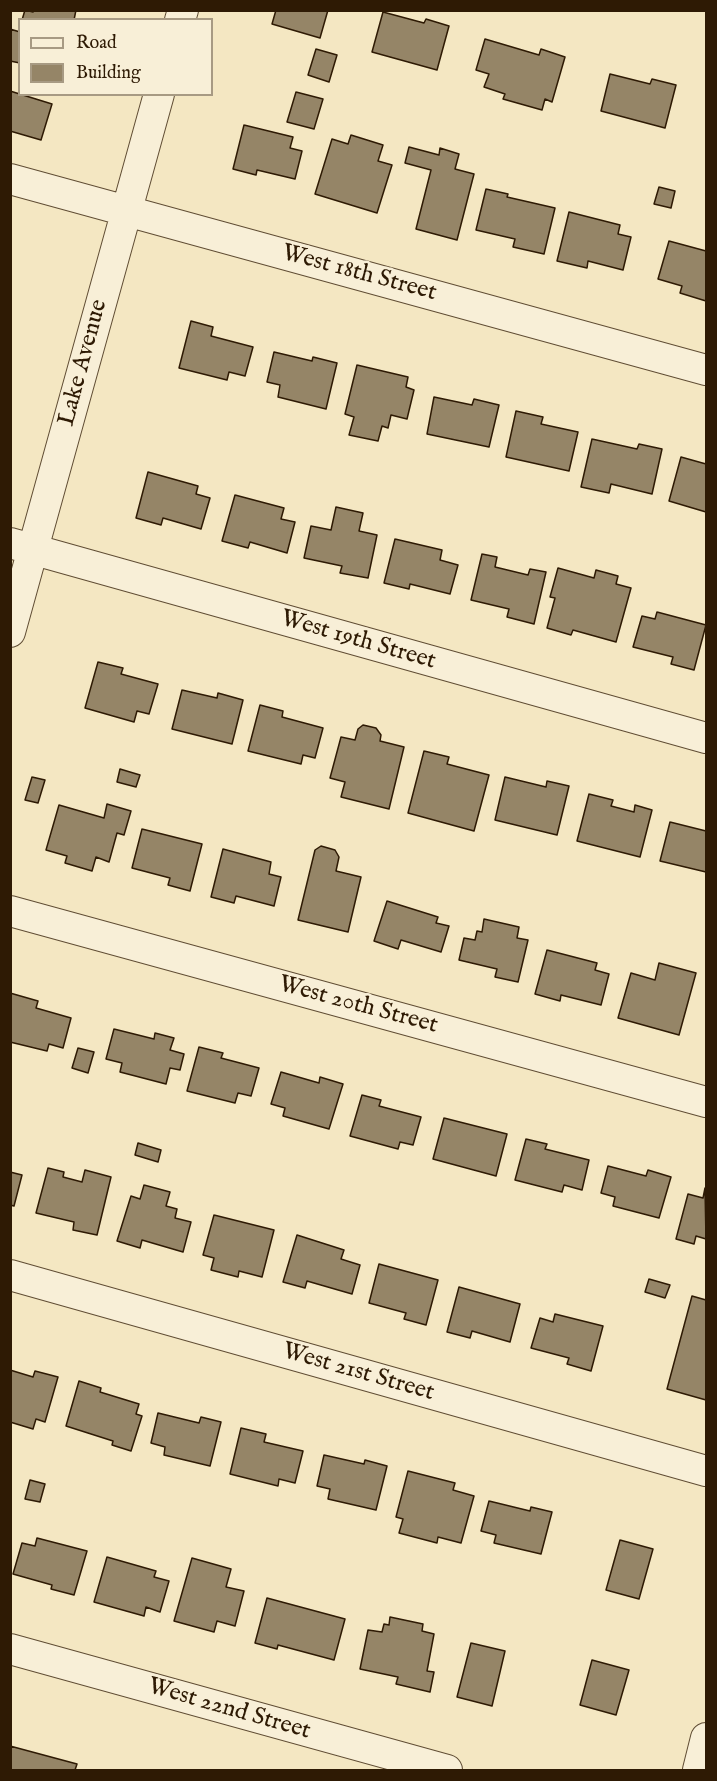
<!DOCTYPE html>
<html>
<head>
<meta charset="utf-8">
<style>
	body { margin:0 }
	#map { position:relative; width:717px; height:1781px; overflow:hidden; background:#f4e7c2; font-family:"IM FELL English",serif }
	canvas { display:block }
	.frame { position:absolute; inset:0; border:12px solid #2e1a04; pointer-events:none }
	.legend { position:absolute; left:18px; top:18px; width:195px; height:78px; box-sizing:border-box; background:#f8efd7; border:2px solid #a79a83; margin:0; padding:8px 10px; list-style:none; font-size:18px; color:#2e1a04 }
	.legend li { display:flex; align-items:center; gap:12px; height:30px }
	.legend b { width:30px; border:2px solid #a79a83 }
</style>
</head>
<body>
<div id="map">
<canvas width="717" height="1781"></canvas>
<div class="frame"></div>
<ul class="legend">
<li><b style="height:8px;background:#f8efd7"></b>Road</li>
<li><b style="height:16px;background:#958567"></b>Building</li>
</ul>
</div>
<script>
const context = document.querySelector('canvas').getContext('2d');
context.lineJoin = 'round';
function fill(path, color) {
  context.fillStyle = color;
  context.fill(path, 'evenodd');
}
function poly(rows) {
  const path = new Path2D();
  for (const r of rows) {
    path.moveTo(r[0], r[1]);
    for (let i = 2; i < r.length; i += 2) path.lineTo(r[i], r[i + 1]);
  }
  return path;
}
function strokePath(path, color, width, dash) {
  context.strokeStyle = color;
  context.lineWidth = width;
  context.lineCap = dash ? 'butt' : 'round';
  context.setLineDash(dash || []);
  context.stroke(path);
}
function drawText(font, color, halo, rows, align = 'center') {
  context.font = font + ' "IM FELL English",serif';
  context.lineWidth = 5;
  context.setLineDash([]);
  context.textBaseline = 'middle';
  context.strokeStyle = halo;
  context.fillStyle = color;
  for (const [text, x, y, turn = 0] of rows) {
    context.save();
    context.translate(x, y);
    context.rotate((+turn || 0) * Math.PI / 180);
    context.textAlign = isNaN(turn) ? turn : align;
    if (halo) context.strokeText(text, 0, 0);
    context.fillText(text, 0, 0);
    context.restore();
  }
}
const building = poly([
	[25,10,33,12,33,10,76,10,74,20,22,20,25,10],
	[276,10,328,10,320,38,272,24,276,10],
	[383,12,424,23,426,19,449,26,437,70,372,52,383,12],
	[10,29,20,32,20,63,10,61,10,29],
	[485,39,539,55,541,49,565,57,552,102,545,99,542,110,503,99,505,94,484,87,489,74,476,70,485,39],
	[316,49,337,55,329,82,308,75,316,49],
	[610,74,650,84,652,79,676,85,665,128,601,111,610,74],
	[10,91,52,104,41,140,10,131,10,91],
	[296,92,323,99,314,129,287,122,296,92],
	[244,125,293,137,290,148,302,151,295,179,257,170,256,175,233,169,244,125],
	[351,135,383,145,378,161,392,165,377,213,315,194,332,139,348,144,351,135],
	[409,147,439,155,440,148,459,154,455,169,474,174,457,240,416,229,431,170,405,163,409,147],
	[659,187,675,191,671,208,654,204,659,187],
	[486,189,508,194,507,197,555,208,544,254,513,247,515,239,476,230,486,189],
	[569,212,620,225,618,234,631,237,623,270,588,261,587,268,557,261,569,212],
	[669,241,706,251,706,301,680,293,682,286,658,279,669,241],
	[191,321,213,327,211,336,253,347,245,376,229,372,227,380,179,368,191,321],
	[274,352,312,361,313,357,337,363,326,409,278,397,280,385,267,382,274,352],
	[357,365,408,377,406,387,414,390,407,419,391,415,388,428,382,426,378,441,349,435,354,417,345,414,357,365],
	[434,397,472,405,474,399,499,405,489,447,427,434,434,397],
	[516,411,543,417,541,424,578,432,569,471,506,457,516,411],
	[592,439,637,449,639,444,662,449,652,494,611,484,609,493,581,487,592,439],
	[681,457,706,464,706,512,669,501,681,457],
	[148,472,198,486,196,494,210,498,201,529,163,518,161,525,136,518,148,472],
	[235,495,284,508,281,519,295,522,287,553,250,542,248,548,222,541,235,495],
	[336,507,363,513,359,531,377,535,368,578,340,573,342,566,304,558,311,526,331,530,336,507],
	[395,539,442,550,440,560,458,565,450,594,410,584,409,589,384,583,395,539],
	[482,554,497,557,495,567,528,575,530,569,546,572,534,624,507,617,509,609,471,600,482,554],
	[558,568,594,578,596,570,618,576,616,584,631,588,616,642,573,630,571,635,547,628,555,598,550,597,558,568],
	[657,612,706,625,694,670,671,664,673,657,633,647,642,616,655,619,657,612],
	[98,662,123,668,121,674,158,684,149,714,137,711,134,722,85,708,98,662],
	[182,690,217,698,218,693,243,700,232,744,172,729,182,690],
	[260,705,283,711,282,717,323,728,315,758,303,755,301,764,248,751,260,705],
	[363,725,376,728,381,735,380,741,404,747,389,809,341,797,345,782,330,778,341,737,355,740,358,729,363,725],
	[424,751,449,757,447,764,489,775,474,831,408,813,424,751],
	[120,769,140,775,136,787,117,782,120,769],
	[32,777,45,780,38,803,25,800,32,777],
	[505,777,546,787,547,781,569,786,557,835,495,820,505,777],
	[589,794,613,800,611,806,634,812,635,805,652,810,640,857,577,841,589,794],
	[107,804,131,811,124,835,117,833,109,862,96,857,92,871,65,863,67,856,46,850,59,805,104,818,107,804],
	[670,822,706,831,706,872,660,861,670,822],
	[142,829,202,844,190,891,168,885,170,878,132,868,142,829],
	[321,846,335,850,339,857,336,871,361,877,348,932,298,920,315,850,321,846],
	[223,849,271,862,269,874,281,877,274,906,236,896,234,903,211,897,223,849],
	[387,901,438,917,436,923,449,926,441,952,401,940,398,949,374,941,387,901],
	[484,919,519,927,517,938,528,940,518,982,495,977,497,969,459,960,464,938,475,940,477,931,482,932,484,919],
	[547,950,597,963,595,970,609,974,601,1005,561,995,560,1001,535,994,547,950],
	[659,963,696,973,679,1035,618,1018,631,973,655,980,659,963],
	[10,993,38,1001,36,1008,71,1018,63,1048,49,1044,47,1051,10,1042,10,993],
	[114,1029,154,1039,155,1033,174,1038,170,1050,184,1054,180,1070,170,1068,166,1084,120,1072,122,1063,106,1059,114,1029],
	[199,1047,223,1053,221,1058,259,1068,251,1096,238,1093,235,1103,187,1091,199,1047],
	[78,1048,94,1052,88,1073,72,1068,78,1048],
	[281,1072,319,1083,320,1077,343,1084,329,1129,283,1116,285,1108,271,1104,281,1072],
	[362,1095,381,1100,379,1106,421,1117,413,1145,400,1142,398,1149,350,1136,362,1095],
	[444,1118,507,1134,496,1176,433,1159,444,1118],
	[526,1139,547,1144,545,1149,589,1160,582,1190,564,1185,562,1192,515,1180,526,1139],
	[138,1143,161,1150,158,1162,135,1155,138,1143],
	[608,1166,646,1176,648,1170,671,1177,659,1218,613,1206,615,1197,601,1193,608,1166],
	[48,1168,64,1172,63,1177,82,1182,85,1170,111,1177,97,1235,73,1230,74,1222,36,1213,48,1168],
	[10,1172,22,1175,14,1206,10,1205,10,1172],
	[144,1185,170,1192,166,1206,177,1209,175,1218,191,1222,183,1252,142,1240,140,1248,117,1241,131,1196,140,1199,144,1185],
	[705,1188,706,1239,696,1236,694,1244,676,1239,688,1194,703,1198,705,1188],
	[214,1215,274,1230,262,1277,239,1271,238,1277,211,1270,214,1258,203,1255,214,1215],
	[297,1235,344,1250,341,1259,360,1265,352,1294,307,1281,305,1288,283,1282,297,1235],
	[379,1264,438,1280,426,1325,404,1319,406,1313,369,1303,379,1264],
	[649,1279,670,1285,665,1298,645,1292,649,1279],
	[459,1287,520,1304,510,1342,472,1331,470,1338,447,1332,459,1287],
	[692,1296,706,1300,706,1400,667,1389,692,1296],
	[555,1314,603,1326,591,1371,567,1364,569,1358,531,1348,540,1318,553,1322,555,1314],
	[10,1370,33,1377,35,1371,58,1377,45,1422,36,1419,33,1429,10,1422,10,1370],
	[79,1381,101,1388,100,1392,139,1404,136,1414,142,1416,131,1451,112,1445,113,1441,66,1426,79,1381],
	[158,1413,199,1423,201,1417,221,1422,210,1466,164,1455,165,1447,151,1443,158,1413],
	[241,1428,266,1434,264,1442,303,1451,295,1483,279,1479,278,1486,230,1474,241,1428],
	[324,1455,364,1464,365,1460,387,1466,376,1510,328,1499,330,1489,317,1486,324,1455],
	[408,1471,455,1483,453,1490,474,1496,461,1543,438,1537,437,1543,399,1533,403,1519,396,1517,408,1471],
	[30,1480,45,1484,40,1502,25,1499,30,1480],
	[489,1501,530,1511,531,1507,552,1512,541,1554,494,1543,496,1535,481,1531,489,1501],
	[37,1538,87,1551,74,1595,51,1589,52,1585,13,1574,22,1543,35,1546,37,1538],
	[620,1540,653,1549,639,1599,606,1590,620,1540],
	[107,1557,156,1571,154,1577,169,1581,160,1612,146,1607,144,1616,94,1602,107,1557],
	[192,1558,231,1569,226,1587,244,1591,235,1626,217,1621,214,1632,174,1621,192,1558],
	[267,1598,345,1619,334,1660,278,1645,277,1649,255,1643,267,1598],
	[390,1617,423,1624,422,1631,434,1634,427,1671,434,1672,430,1692,396,1684,398,1677,360,1669,368,1630,382,1632,384,1624,389,1625,390,1617],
	[471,1643,505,1651,492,1706,457,1697,471,1643],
	[592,1660,629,1670,616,1715,580,1705,592,1660],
	[10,1746,77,1764,75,1770,10,1770,10,1746]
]);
fill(building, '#958567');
strokePath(building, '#2e1a04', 1.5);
const minor = poly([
	[180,20,183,10],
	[10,179,706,370],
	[10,543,706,738],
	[10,632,159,94],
	[10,911,706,1102],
	[10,1275,706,1471],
	[10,1649,447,1770],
	[698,1770,706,1738]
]);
strokePath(minor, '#604d34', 32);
strokePath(minor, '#f8efd7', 30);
drawText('24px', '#2e1a04', '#f8efd7', [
	["West 18th Street",359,274,15],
	["Lake Avenue",84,363,-75],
	["West 19th Street",358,641,16],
	["West 20th Street",358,1006,15],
	["West 21st Street",358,1373,16],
	["West 22nd Street",229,1710,16]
]);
</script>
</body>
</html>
